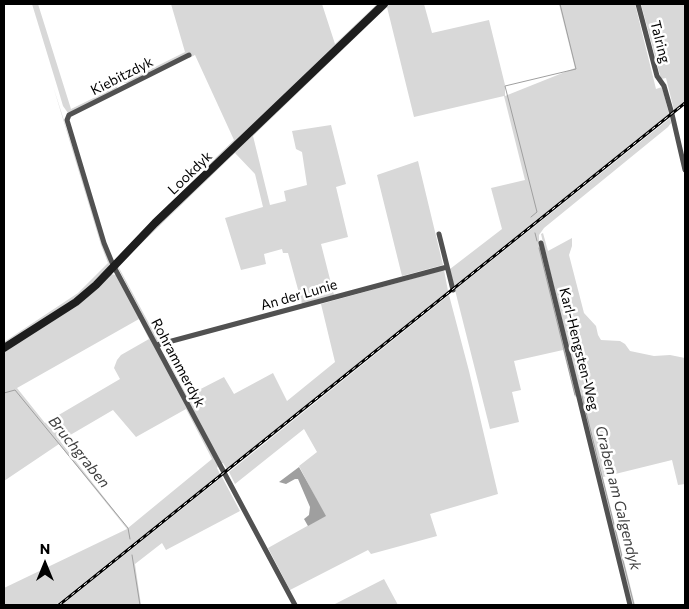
<!DOCTYPE html>
<html>
<head>
<meta charset="utf-8">
<style>
	body { margin:0 }
	#map { position:relative; width:689px; height:609px; overflow:hidden; background:#fff; font-family:Commissioner,sans-serif }
	canvas { display:block }
	.frame { position:absolute; inset:0; border:5px solid #000; pointer-events:none }
	.north { position:absolute; left:20px; top:539px; width:50px; height:50px; -webkit-text-stroke:4px #fff; paint-order:stroke; rotate:0deg; font-size:14px; font-weight:700; line-height:20px; text-align:center; color:#000 }
	.north::after { content:''; display:block; margin:auto; width:18px; height:22px; background:#000; clip-path:polygon(50% 0,100% 100%,50% 72%,0 100%) }
</style>
</head>
<body>
<div id="map">
<canvas width="689" height="609"></canvas>
<div class="frame"></div>
<div class="north">N</div>
</div>
<script>
const context = document.querySelector('canvas').getContext('2d');
context.lineJoin = 'round';
function fill(path, color) {
  context.fillStyle = color;
  context.fill(path, 'evenodd');
}
function poly(rows) {
  const path = new Path2D();
  for (const r of rows) {
    path.moveTo(r[0], r[1]);
    for (let i = 2; i < r.length; i += 2) path.lineTo(r[i], r[i + 1]);
  }
  return path;
}
function strokePath(path, color, width, dash) {
  context.strokeStyle = color;
  context.lineWidth = width;
  context.lineCap = dash ? 'butt' : 'round';
  context.setLineDash(dash || []);
  context.stroke(path);
}
function drawText(font, color, halo, rows, align = 'center') {
  context.font = font + ' Commissioner,sans-serif';
  context.lineWidth = 5;
  context.setLineDash([]);
  context.textBaseline = 'middle';
  context.strokeStyle = halo;
  context.fillStyle = color;
  for (const [text, x, y, turn = 0] of rows) {
    context.save();
    context.translate(x, y);
    context.rotate((+turn || 0) * Math.PI / 180);
    context.textAlign = isNaN(turn) ? turn : align;
    if (halo) context.strokeText(text, 0, 0);
    context.fillText(text, 0, 0);
    context.restore();
  }
}
fill(poly([
	[32,4,38,4,71,109,118,86,116,90,68,113,63,106,58,89],
	[171,4,322,4,335,44,377,4,381,4,211,167,208,165,234,140,195,55,189,58,187,54,129,83,123,83,185,52],
	[386,4,424,4,432,33,489,20,505,85,505,96,575,68,559,4,635,4,656,89,662,87,669,114,454,286,450,269,502,229,491,188,525,180,504,96,414,117,387,7,253,136,270,205,286,201,284,191,307,185,302,152,296,149,292,131,331,125,346,184,336,187,348,237,321,244,334,295,302,304,288,253,283,253,282,249,264,254,266,264,241,270,225,218,263,207,255,174,235,153,118,266,159,342,157,342,117,266,117,263],
	[641,4,685,4,685,101,674,110,666,78,661,79],
	[53,86,110,265,108,269,73,303,4,345,4,342,78,293,108,263,101,245],
	[670,118,671,123,668,127,544,228,539,235,539,241,577,396,575,397,563,350,514,361,521,390,512,392,519,422,490,429,455,290],
	[418,161,443,265,402,276,377,175],
	[543,233,548,251,572,238,572,246,569,255,584,313,596,326,598,335,601,340,620,341,625,344,630,351,654,356,670,355,685,358,685,484,678,485,672,460,603,477,635,605,632,605,541,234],
	[444,270,448,291,227,469,223,463,220,464,161,347,187,396,224,377,234,394,273,373,287,401,335,362,321,304],
	[110,274,117,275,218,466,217,468,220,474,56,605,4,605,4,588,127,529,59,444,4,481,4,351],
	[139,319,149,339,121,355,117,360,114,368,120,379,45,423,17,388],
	[186,409,212,459,128,528,60,441,113,410,136,437],
	[449,295,469,371,498,494,430,514,437,536,371,554,368,550,290,590,268,548,325,516,299,466,317,452,304,429,235,484,229,472],
	[222,477,240,511,166,550,162,543,135,564,141,605,62,605],
	[384,579,398,605,333,605]
]), '#d8d8d8');
fill(poly([
	[299,467,326,516,308,526,304,519,309,515,310,507,298,479,295,479,286,484,279,482]
]), '#9f9f9f');
strokePath(poly([
	[531,217,537,212,505,86,576,69,560,4],
	[535,233,537,241],
	[539,248,575,395],
	[4,393,15,390,128,528,130,539],
	[582,396,634,605],
	[132,555,140,605]
]), '#9f9f9f', 1);
strokePath(poly([
	[638,4,657,76,664,86,672,114,685,170],
	[189,55,69,115,67,120,104,243,113,265,295,605],
	[439,234,453,290],
	[541,243,630,605],
	[157,345,447,267]
]), '#515151', 5);
strokePath(poly([
	[4,348,76,302,96,285,155,223,384,4]
]), '#1e1e1e', 8);
const rail = poly([
	[59,605,685,103]
]);
strokePath(rail, '#000', 3);
strokePath(rail, '#fff', 1, [4]);
drawText('14px', '#000', '#fff', [
	["Talring",660,42,76],
	["Kiebitzdyk",122,76,-27],
	["Lookdyk",190,173,-44],
	["An der Lunie",299,295,-16],
	["Karl-Hengsten-Weg",579,349,76],
	["Rohrammerdyk",178,363,62]
]);
drawText('italic 15px', '#404040', '#fff', [
	["Bruchgraben",79,452,51],
	["Graben am Galgendyk",618,498,76]
]);
</script>
</body>
</html>
